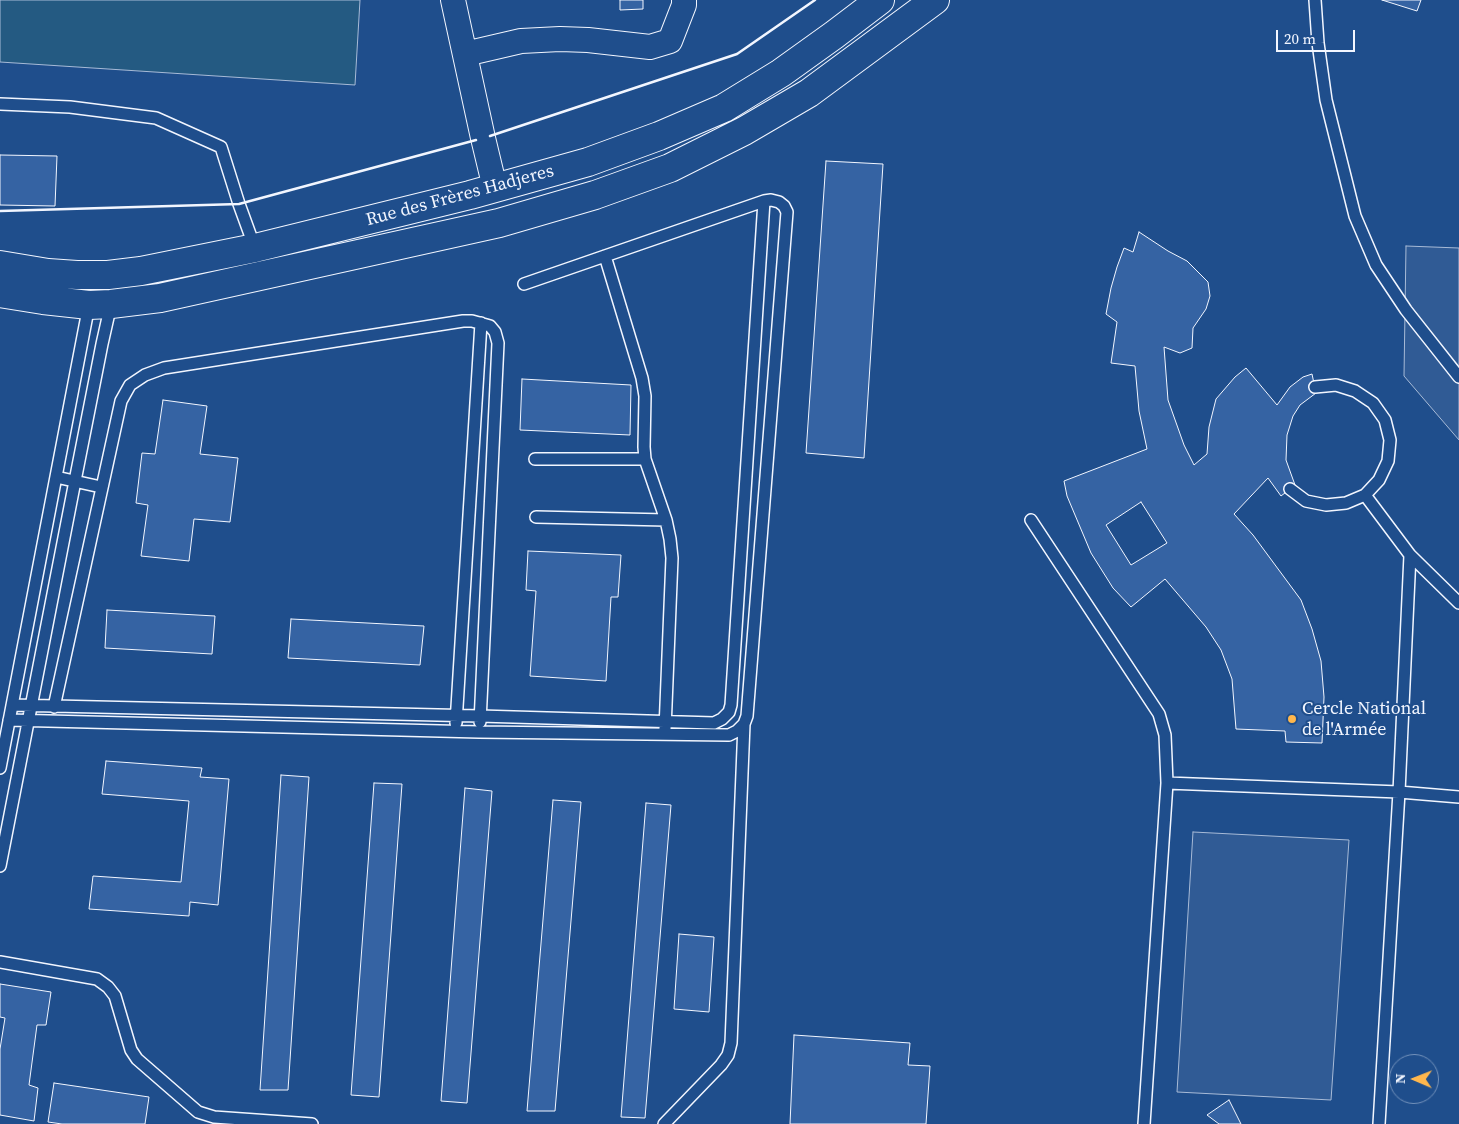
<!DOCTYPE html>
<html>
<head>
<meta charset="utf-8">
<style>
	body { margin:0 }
	#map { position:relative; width:1459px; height:1124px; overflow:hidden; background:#1f4e8c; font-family:"Source Serif 4",serif }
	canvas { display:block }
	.north { position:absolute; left:1389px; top:1054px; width:50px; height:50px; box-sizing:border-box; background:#1f4e8c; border:1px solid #7391ba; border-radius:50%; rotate:271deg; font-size:14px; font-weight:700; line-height:20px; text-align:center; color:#f2f6ff }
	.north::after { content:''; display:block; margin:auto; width:18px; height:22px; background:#ffb74d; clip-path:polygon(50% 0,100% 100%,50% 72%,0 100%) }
	.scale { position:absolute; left:1276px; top:30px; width:79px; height:22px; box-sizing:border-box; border:2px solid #f2f6ff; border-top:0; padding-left:6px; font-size:15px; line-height:18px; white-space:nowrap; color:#f2f6ff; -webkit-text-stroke:4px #1f4e8c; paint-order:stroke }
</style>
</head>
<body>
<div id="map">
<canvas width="1459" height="1124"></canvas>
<div class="north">N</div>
<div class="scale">20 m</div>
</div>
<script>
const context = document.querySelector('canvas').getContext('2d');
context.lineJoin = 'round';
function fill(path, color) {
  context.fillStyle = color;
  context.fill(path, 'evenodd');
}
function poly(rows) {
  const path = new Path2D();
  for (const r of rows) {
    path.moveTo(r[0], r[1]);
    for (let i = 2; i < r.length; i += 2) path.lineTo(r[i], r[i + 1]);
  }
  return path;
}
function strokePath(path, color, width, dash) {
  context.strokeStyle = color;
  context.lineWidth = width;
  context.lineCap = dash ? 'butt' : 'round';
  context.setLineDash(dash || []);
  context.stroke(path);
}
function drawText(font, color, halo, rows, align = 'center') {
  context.font = font + ' "Source Serif 4",serif';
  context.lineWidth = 4;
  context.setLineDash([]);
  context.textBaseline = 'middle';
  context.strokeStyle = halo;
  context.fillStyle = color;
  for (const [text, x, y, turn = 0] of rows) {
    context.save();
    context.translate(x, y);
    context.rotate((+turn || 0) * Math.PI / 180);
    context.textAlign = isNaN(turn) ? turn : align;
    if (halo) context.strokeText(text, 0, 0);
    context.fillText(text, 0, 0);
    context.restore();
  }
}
const green = poly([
	[0,0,360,0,355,85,0,62,0,0]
]);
fill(green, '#245a82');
strokePath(green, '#a8bbd7', 1);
const parking = poly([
	[1406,246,1459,248,1459,440,1404,376,1406,246],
	[1193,832,1349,840,1331,1100,1177,1092,1193,832]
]);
fill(parking, '#305b95');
strokePath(parking, '#a8bbd7', 1);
const building = poly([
	[620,0,643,0,643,9,620,10,620,0],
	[1382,0,1421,0,1417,11,1382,0],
	[0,155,57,156,55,206,0,205,0,155],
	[826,161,883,164,864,458,806,453,826,161],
	[1139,232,1168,251,1187,261,1208,282,1210,296,1206,309,1193,328,1192,348,1180,353,1164,347,1168,400,1184,445,1194,465,1207,454,1209,427,1216,399,1235,377,1246,368,1277,405,1290,387,1303,377,1312,374,1316,393,1300,405,1293,416,1287,435,1286,460,1295,485,1281,496,1268,478,1234,514,1253,535,1301,600,1312,629,1321,661,1324,697,1322,743,1286,742,1285,731,1236,729,1232,679,1221,650,1206,627,1165,579,1131,607,1113,588,1091,553,1067,496,1064,481,1147,449,1139,411,1135,366,1111,363,1117,322,1106,314,1111,288,1117,267,1124,248,1133,252,1139,232],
	[1141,502,1167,543,1131,565,1106,525,1141,502],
	[522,379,631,385,630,435,520,430,522,379],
	[163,400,207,406,200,454,238,458,230,522,194,519,189,561,141,556,148,505,136,503,142,453,155,454,163,400],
	[528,551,621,555,618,597,611,597,606,681,530,676,536,591,526,590,528,551],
	[107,610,215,616,212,654,105,648,107,610],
	[291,619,424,626,420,665,288,658,291,619],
	[106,761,202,768,200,777,229,779,218,905,190,902,189,916,89,909,93,876,181,882,189,801,102,794,106,761],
	[281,775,309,777,288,1090,260,1090,281,775],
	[374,783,402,784,379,1097,351,1095,374,783],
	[465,788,492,791,467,1103,441,1101,465,788],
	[553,800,581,802,555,1111,527,1111,553,800],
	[646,803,671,805,645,1118,621,1117,646,803],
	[679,934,714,937,709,1012,674,1009,679,934],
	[0,984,51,992,46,1025,37,1025,29,1085,38,1088,34,1121,0,1115,0,1049,5,1018,0,1017,0,984],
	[794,1035,910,1043,908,1065,930,1066,926,1124,790,1124,794,1035],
	[54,1083,149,1097,145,1124,62,1124,48,1122,54,1083],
	[1229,1100,1241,1124,1219,1124,1207,1115,1229,1100]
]);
fill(building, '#3563a3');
strokePath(building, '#f2f6ff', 1);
const service = poly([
	[1315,0,1318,43,1326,100,1355,216,1376,265,1406,310,1459,377],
	[0,104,70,107,156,118,221,147,239,204,255,248],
	[605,256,642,378,645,396,644,447,645,459,666,520,670,539,672,558,665,729],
	[535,459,645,459],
	[56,477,101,487],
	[1290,489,1306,501,1326,505,1346,503,1365,495,1379,480,1388,461,1390,440,1385,420,1373,403,1355,391,1336,385,1315,387],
	[1365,495,1410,555,1459,603],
	[536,517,666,520],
	[1031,520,1159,714,1165,735,1167,783,1144,1124],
	[12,705,480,716,714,723,722,719,729,712,731,705,764,201],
	[54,707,121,401,130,385,145,375,164,368,463,321,472,321,490,326,495,332,498,343,480,722],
	[9,720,479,732,729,735,737,731,744,724,747,716,787,212,784,206,779,202,771,200,764,201,524,284],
	[456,723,481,323],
	[0,768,89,305],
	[1167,783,1399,792,1459,797],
	[0,866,75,481,102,344,111,304],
	[0,962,97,979,108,987,115,996,131,1050,137,1059,198,1112,214,1117,312,1124],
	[664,1124,721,1065,728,1055,731,1043,744,724],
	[1379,1124,1399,792,1410,555]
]);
const minor = poly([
	[453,0,483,138,495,188],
	[465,54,521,41,560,39,588,40,650,47,670,41,684,5,684,0]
]);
const primary = poly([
	[0,265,48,273,77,275,108,275,141,271,255,248,470,195,588,162,659,136,724,108,781,73,834,35,880,0],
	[0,293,43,300,89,305,111,304,160,298,499,223,595,195,670,168,744,131,809,93,935,0]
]);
strokePath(service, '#f2f6ff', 14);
strokePath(minor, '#f2f6ff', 26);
strokePath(primary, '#f2f6ff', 30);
strokePath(service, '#1f4e8c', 11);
strokePath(minor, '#1f4e8c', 24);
strokePath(primary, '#1f4e8c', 28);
strokePath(poly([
	[490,136,737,54,815,0],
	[0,211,239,204,476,140]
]), '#f2f6ff', 2.5);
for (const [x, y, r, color] of [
	[1292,719,5,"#ffb74d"]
]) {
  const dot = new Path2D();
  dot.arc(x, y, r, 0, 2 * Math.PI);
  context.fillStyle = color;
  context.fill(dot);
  strokePath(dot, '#1f4e8c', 2);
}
drawText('18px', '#f2f6ff', '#1f4e8c', [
	["Rue des Frères Hadjeres",460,196,-15]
]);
drawText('18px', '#f2f6ff', '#1f4e8c', [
	["Cercle National",1302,709],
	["de l'Armée",1302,730]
], 'left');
</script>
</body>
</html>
